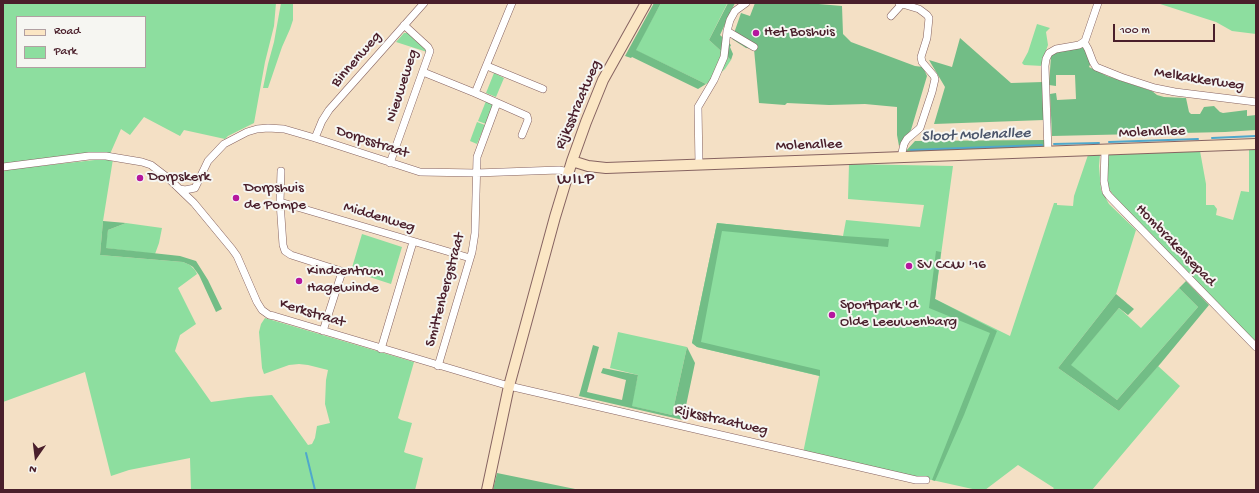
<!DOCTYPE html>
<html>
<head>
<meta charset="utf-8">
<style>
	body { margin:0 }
	#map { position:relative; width:1259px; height:493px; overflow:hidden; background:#f4e0c5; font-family:"Gochi Hand",sans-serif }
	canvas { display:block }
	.frame { position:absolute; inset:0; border:4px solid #4a1f2b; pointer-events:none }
	.legend { position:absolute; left:16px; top:16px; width:130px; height:52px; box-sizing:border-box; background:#f6f6f2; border:1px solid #b1a0a2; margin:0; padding:5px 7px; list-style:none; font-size:12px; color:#4a1f2b }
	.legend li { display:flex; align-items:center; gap:8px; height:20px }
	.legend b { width:20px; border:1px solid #b1a0a2 }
	.north { position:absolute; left:16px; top:437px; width:40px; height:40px; -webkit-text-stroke:3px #f6f6f2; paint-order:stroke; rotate:194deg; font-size:11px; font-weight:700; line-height:16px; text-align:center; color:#4a1f2b }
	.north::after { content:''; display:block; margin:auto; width:14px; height:18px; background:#4a1f2b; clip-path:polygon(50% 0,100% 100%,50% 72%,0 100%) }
	.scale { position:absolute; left:1113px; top:24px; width:102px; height:18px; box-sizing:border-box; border:2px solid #4a1f2b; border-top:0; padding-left:5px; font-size:12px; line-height:14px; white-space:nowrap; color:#4a1f2b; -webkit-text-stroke:3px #f6f6f2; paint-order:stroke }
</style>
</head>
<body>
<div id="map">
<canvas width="1259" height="493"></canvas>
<div class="frame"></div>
<ul class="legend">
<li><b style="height:5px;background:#fbe6c4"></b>Road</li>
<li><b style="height:11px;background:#8dde9f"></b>Park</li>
</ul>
<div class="north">N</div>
<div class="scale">100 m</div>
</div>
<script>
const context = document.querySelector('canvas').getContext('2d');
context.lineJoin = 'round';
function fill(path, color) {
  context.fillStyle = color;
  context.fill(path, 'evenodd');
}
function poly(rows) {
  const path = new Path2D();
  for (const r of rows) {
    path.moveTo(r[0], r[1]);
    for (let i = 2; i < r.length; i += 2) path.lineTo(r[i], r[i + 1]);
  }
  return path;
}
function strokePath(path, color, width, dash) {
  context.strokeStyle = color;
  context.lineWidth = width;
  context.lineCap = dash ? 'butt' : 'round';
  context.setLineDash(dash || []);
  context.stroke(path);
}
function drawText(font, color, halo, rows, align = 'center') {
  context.font = font + ' "Gochi Hand",sans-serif';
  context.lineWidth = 4;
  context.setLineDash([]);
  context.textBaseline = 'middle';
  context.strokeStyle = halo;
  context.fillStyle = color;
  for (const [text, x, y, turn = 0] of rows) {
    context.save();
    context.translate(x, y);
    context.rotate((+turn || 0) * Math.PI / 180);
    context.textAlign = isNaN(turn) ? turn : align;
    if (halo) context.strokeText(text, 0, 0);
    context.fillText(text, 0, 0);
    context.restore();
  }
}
fill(poly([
	[3,3,276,3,274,26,265,62,254,123,228,136,225,139,184,130,180,136,144,117,130,135,121,129,110,154,3,165],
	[17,17,145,17,145,67,17,67],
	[281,3,293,3,293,20,290,29,282,47,268,88,263,88,268,64,274,42],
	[661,3,727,4,709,40,731,60,725,69,713,80,706,84,635,50],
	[1157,3,1256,3,1256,34,1232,31,1216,22],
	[1037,24,1050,28,1046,32,1048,45,1044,56,1043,66,1024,65,1022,63,1028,52],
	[404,33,408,33,426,49,427,52,396,42],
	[494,73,504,78,496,97,486,93],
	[486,101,492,104,493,106,486,124,478,121],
	[477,122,485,125,477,144,470,141],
	[1249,149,1256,149,1256,345,1117,201,1108,187,1107,178,1108,155,1200,151,1206,184,1206,205,1214,205,1217,209,1216,215,1233,220,1241,191,1249,192],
	[1088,155,1100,155,1099,166,1101,190,1109,204,1136,230,1116,294,1058,368,1119,411,1158,366,1180,386,1092,490,1052,490,1054,488,1018,465,985,490,977,490,932,480,916,478,803,453,819,376,697,347,692,343,717,223,843,236,846,220,920,227,924,205,848,199,849,164,953,166,935,299,1010,336,1054,203,1057,203,1057,205,1073,206,1074,196],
	[104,159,113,159,103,221,100,255,183,262,190,265,195,270,197,274,178,288,196,324,180,335,175,351,211,402,248,397,272,395,308,445,312,444,315,438,317,426,330,423,325,404,326,380,328,370,308,365,299,364,289,365,264,374,262,368,259,332,261,324,265,318,414,362,398,418,401,420,412,423,404,452,406,453,423,458,415,490,191,490,190,458,129,470,111,476,85,372,3,402,3,170],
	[126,223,162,228,159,243,155,254,105,248,108,230],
	[362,234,402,247,391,284,351,271],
	[1179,288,1198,307,1117,400,1070,365,1119,308,1141,328],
	[618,332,687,347,672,415,631,406,638,375,610,368]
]), '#8dde9f');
fill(poly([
	[654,3,661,3,636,50,706,84,698,89,632,57,631,58,625,56],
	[728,3,735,3,720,35,731,45,730,47,733,54,731,60,709,40],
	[755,3,807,3,842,6,843,34,851,42,915,66,923,67,927,76,911,130,899,146,897,135,897,107,865,104,829,105,787,103,785,105,759,103,754,49,746,48,732,39,741,13,750,16],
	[960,38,1011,83,1043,82,1044,120,934,124,945,87,929,60,952,67],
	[1086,47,1093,58,1089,67,1107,76,1152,91,1157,95,1164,97,1186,98,1189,112,1191,114,1200,114,1204,107,1214,106,1220,112,1223,113,1247,110,1247,116,1256,115,1256,130,1225,132,1052,136,1050,94,1056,93,1057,100,1076,99,1075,75,1056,75,1056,86,1049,85,1051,56,1054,53],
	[1044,140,1044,148,905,152,915,141],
	[103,221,126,223,108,230,106,248,180,256,196,261,208,280,222,309,216,312,199,275,193,267,190,265,183,262,100,255],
	[717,223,843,236,889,239,888,247,722,231,701,342,820,370,820,376,697,347,692,343],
	[936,251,941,252,935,299,997,331,964,415,935,481,932,480,990,333,929,308],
	[1186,281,1209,305,1161,363,1119,411,1058,368,1116,294,1134,309,1128,315,1119,308,1071,365,1117,400,1198,307,1179,288],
	[593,345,599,347,587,392,622,400,626,380,601,373,603,368,638,375,632,406,672,415,687,347,695,363,683,420,579,396],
	[497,473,580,490,493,490]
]), '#72bd86');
strokePath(poly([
	[1212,138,1256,136],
	[1109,142,1198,139],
	[1054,144,1099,143],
	[911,150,1042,145],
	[306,453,315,490]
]), '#4fa8cc', 2);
const minor = poly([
	[899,3,919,9,927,15,929,18,927,38,921,57,922,62,934,76,935,79,932,92,920,128,907,139,904,144,901,157],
	[891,16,901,5],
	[727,31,754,47],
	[1084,42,1088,49,1093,62,1096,67,1121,77,1155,88,1175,92,1256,102],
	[487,66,543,89],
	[423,72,475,93,527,116,528,120,522,135],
	[475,93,512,3],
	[315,138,322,121,329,110,424,3],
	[1105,150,1104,181,1106,192,1109,196,1256,347],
	[1048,152,1045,66,1046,59,1049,53,1056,49,1079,45,1085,41,1098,3],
	[390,163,430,51,428,47,404,25],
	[699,165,698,107,714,80,724,57,727,31,730,20,735,11,746,3],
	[3,167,89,156,106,156,142,162,151,165,168,178,194,203,232,249,237,256,257,302,262,310,269,315,274,316,509,386,916,480,926,480],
	[281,171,280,202,283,245,285,251,291,255,341,271,341,275,323,331],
	[180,189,185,190,195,188,208,161,224,144,247,132,257,129,268,128,284,129,315,138,420,172,476,173,559,170,569,172],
	[280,202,470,258],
	[381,349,413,242],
	[438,366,472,252,475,233,477,157,497,103]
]);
const secondary = poly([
	[572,161,588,166,606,168,1256,144],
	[487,490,509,386,555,217,572,161,586,122,603,80,646,3]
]);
strokePath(minor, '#866361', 8);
strokePath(secondary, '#866361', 12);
strokePath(minor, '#fff', 7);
strokePath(secondary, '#fbe6c4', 10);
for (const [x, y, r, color] of [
	[756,33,4,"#b5179e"],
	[140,178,4,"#b5179e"],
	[236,198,4,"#b5179e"],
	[909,266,4,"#b5179e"],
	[299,281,4,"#b5179e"],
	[832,315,4,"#b5179e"]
]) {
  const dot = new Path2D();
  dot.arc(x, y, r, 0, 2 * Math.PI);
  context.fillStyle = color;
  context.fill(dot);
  strokePath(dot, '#f6f6f2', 1.5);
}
drawText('15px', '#4a1f2b', '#f6f6f2', [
	["Het Boshuis",764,33],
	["Dorpskerk",148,178],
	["Dorpshuis",244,189],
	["de Pompe",244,206],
	["SV CCW '16",917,266],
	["Kindcentrum",307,272],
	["Hagewinde",307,289],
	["Sportpark 'd",840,306],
	["Olde Leeuwenbarg",840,323]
], 'left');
drawText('15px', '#4a1f2b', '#f6f6f2', [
	["Binnenweg",357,60,-49],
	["Melkakkerweg",1199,80,9],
	["Nieuweweg",403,86,-72],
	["Rijksstraatweg",579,105,-67],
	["Molenallee",1152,133,-2],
	["Dorpsstraat",372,143,18],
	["Molenallee",809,146,-2],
	["Middenweg",379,218,17],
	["Hombrakensepad",1175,246,46],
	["Smittenbergstraat",446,290,-75],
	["Kerkstraat",312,314,17],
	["Rijksstraatweg",721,421,13]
]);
drawText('italic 16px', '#4c566b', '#f6f6f2', [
	["Sloot Molenallee",976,136,-2]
]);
context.letterSpacing = '1px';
drawText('17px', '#4a1f2b', '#f6f6f2', [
	["WILP",576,180]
]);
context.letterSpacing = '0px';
</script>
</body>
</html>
